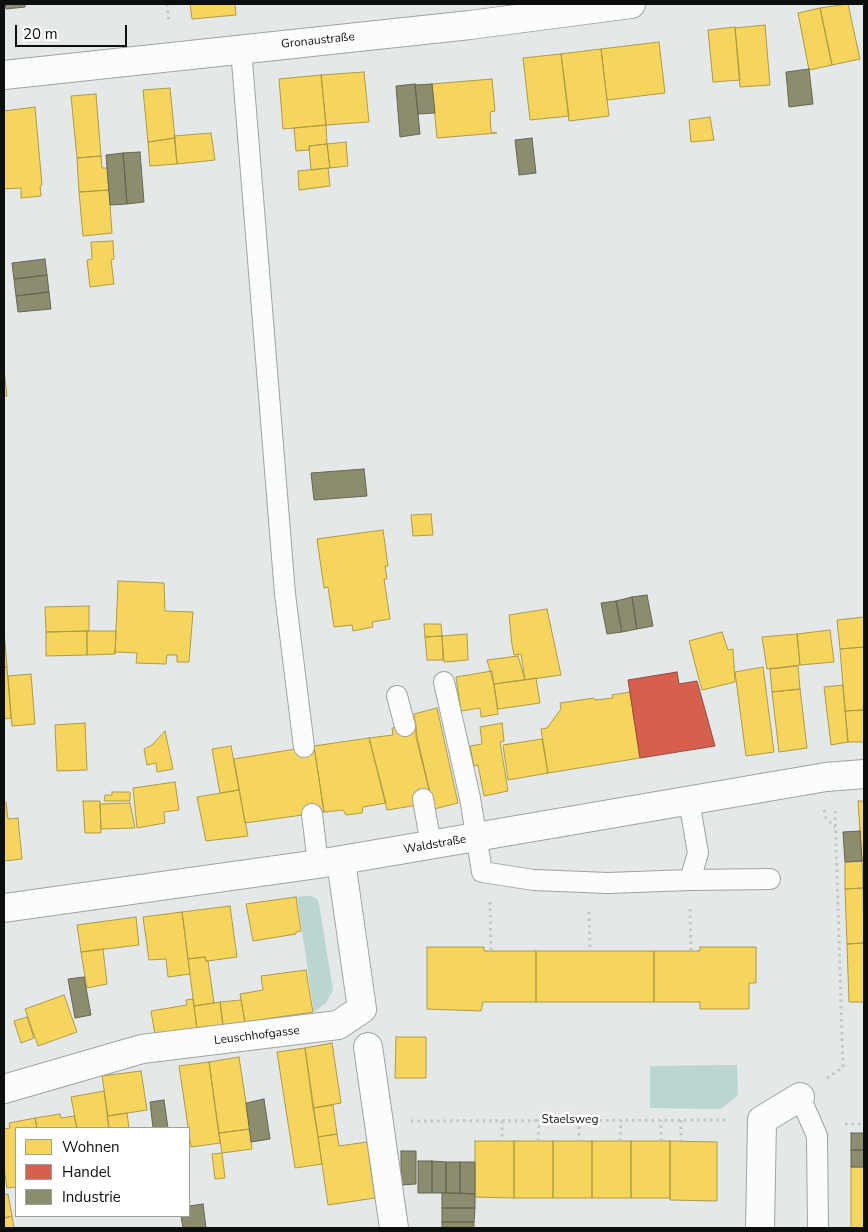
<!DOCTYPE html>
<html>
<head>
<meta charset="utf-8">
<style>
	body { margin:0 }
	#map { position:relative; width:868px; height:1232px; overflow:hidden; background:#e4e8e8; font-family:"Nunito Sans",sans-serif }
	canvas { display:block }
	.frame { position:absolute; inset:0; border:5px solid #0d0f0f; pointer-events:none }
	.legend { position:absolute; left:15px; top:1127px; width:175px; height:90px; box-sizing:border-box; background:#fff; border:1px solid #9e9f9f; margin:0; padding:6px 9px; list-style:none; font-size:15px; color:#0d0f0f }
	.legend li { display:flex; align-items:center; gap:10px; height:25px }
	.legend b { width:25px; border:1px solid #9e9f9f }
	.scale { position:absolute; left:15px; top:25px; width:112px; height:22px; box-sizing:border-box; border:2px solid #0d0f0f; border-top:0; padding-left:6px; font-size:15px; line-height:18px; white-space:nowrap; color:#0d0f0f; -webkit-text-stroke:4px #fff; paint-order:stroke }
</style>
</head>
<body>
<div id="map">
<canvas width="868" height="1232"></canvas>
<div class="frame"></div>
<ul class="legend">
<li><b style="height:14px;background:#f6d55c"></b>Wohnen</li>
<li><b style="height:14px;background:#d6604d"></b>Handel</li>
<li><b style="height:14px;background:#8c8c6e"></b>Industrie</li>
</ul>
<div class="scale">20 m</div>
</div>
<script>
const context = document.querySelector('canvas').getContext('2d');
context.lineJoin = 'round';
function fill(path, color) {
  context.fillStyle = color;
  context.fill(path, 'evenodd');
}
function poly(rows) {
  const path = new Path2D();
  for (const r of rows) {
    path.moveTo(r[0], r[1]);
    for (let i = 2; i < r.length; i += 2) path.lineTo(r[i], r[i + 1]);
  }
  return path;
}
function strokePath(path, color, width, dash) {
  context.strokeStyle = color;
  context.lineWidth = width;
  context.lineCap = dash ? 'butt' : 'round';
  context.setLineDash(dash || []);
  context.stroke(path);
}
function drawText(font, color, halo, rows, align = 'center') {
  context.font = font + ' "Nunito Sans",sans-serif';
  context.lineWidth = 5;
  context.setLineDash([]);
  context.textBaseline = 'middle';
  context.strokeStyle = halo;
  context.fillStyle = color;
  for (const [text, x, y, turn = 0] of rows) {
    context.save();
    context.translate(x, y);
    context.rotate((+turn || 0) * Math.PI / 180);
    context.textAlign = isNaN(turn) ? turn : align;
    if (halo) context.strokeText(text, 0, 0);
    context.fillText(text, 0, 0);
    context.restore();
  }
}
fill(poly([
	[303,896,311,896,317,899,319,904,333,990,326,1003,314,1012,297,897],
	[737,1065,738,1095,721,1109,650,1108,650,1066]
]), '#bbd5d3');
const homes = poly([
	[190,4,235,4,236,15,192,19,190,4],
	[848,4,860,59,832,65,820,8,848,4],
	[820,8,832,65,809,70,798,13,820,8],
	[765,25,770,85,740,87,735,28,765,25],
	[735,27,740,80,713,82,708,30,735,27],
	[659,42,665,93,607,100,601,49,659,42],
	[601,49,609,116,569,121,561,54,601,49],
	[561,54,569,116,530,120,523,58,561,54],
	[364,72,369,122,326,125,321,75,364,72],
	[321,75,326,125,283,129,279,79,321,75],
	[492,79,495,111,490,112,491,132,497,133,437,138,432,84,492,79],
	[170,88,175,138,148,142,143,90,170,88],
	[96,94,101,156,77,158,71,96,96,94],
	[35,107,42,185,40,186,41,196,21,198,21,188,4,189,4,111,35,107],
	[710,117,714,140,691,142,689,120,710,117],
	[326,125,327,144,309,146,309,150,296,151,294,128,326,125],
	[211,133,215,160,177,164,174,136,211,133],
	[175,138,177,164,150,166,148,142,175,138],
	[346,142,348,166,330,168,327,144,346,142],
	[327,144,330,168,311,170,309,146,327,144],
	[101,156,102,168,107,168,109,190,79,192,77,158,101,156],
	[328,168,330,186,299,190,298,171,328,168],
	[109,190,112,233,83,236,79,192,109,190],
	[113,241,114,259,111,260,114,284,90,287,87,260,92,259,91,242,113,241],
	[4,370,7,396,4,396,4,370],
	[431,514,433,535,413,536,411,515,431,514],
	[383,530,388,566,385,566,387,579,384,579,390,619,372,622,373,627,353,631,352,625,334,627,328,587,324,588,317,539,383,530],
	[118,581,164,583,165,611,193,612,189,662,177,662,177,655,167,655,166,664,136,663,137,653,117,652,115,654,118,581],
	[89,606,89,631,46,632,45,607,89,606],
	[547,609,561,675,525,680,521,654,514,655,512,645,509,615,547,609],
	[864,617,864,647,840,649,837,620,864,617],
	[424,624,441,624,442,636,425,637,424,624],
	[830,630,834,662,800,665,797,634,830,630],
	[4,631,7,667,4,668,4,631],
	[87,631,87,655,46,656,46,632,87,631],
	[87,631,116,631,115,654,87,655,87,631],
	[722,632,728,650,733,649,735,682,702,690,689,641,722,632],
	[467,634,468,660,444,662,442,636,467,634],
	[797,634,800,665,767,669,762,637,797,634],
	[442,636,443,660,427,660,425,637,442,636],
	[864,647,864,710,845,711,840,649,864,647],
	[518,656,525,680,494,684,487,660,518,656],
	[798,666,800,689,772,692,770,669,798,666],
	[7,667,11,718,4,719,4,668,7,667],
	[763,667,774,752,746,756,735,672,763,667],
	[492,671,498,714,481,717,480,708,461,711,456,677,492,671],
	[31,674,35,724,12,726,8,676,31,674],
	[536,678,540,703,498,709,494,684,536,678],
	[843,685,848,742,831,745,824,687,843,685],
	[800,689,807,748,779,752,772,692,800,689],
	[630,692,640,758,548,773,541,729,547,728,561,709,560,703,594,698,595,700,613,698,612,695,630,692],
	[437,708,458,803,434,809,417,737,414,714,437,708],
	[864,710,864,742,848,742,845,711,864,710],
	[85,723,87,770,57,771,55,725,85,723],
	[502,723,504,741,500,742,508,791,484,796,478,765,474,766,470,746,482,744,480,727,502,723],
	[416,725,416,737,431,798,418,805,387,810,369,738,393,735,392,728,416,725],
	[165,731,173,769,157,772,156,763,147,765,144,749,152,745,165,731],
	[369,738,386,803,363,807,362,813,346,815,343,810,324,812,314,746,369,738],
	[542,739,548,773,508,780,503,745,542,739],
	[231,746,239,790,220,793,212,749,231,746],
	[314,746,324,812,245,823,234,759,314,746],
	[175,782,179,810,164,812,165,823,137,828,133,788,175,782],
	[239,790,248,836,206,841,197,797,239,790],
	[112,792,130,792,130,801,104,801,105,795,112,795,112,792],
	[83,801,100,801,101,833,85,833,83,801],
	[858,801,864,801,864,861,862,861,858,801],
	[4,802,6,802,8,819,18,818,22,859,4,861,4,802],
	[130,803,135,828,101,829,100,804,130,803],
	[862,861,863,888,845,889,845,862,862,861],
	[863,888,864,943,847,944,845,889,863,888],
	[296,897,301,931,296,932,296,934,253,941,246,904,296,897],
	[230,906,237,957,208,961,206,961,205,957,188,959,182,912,230,906],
	[182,912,190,974,168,977,166,959,149,960,143,917,182,912],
	[136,917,139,945,81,952,77,925,136,917],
	[864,943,864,1002,849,1002,847,944,864,943],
	[427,947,484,947,484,951,536,951,536,1002,483,1002,481,1011,427,1009,427,947],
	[700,947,756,947,756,983,749,983,749,1009,700,1009,700,1002,654,1002,654,951,700,951,700,947],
	[103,949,107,984,87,988,81,952,103,949],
	[536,951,654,951,654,1002,536,1002,536,951],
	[205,957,206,961,208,961,214,1003,194,1006,188,959,205,957],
	[306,970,313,1012,245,1022,240,994,263,990,261,976,306,970],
	[64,995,77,1032,38,1046,25,1009,64,995],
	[193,999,197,1029,155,1035,151,1011,187,1005,186,1000,193,999],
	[241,1000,245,1022,223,1025,220,1002,241,1000],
	[220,1002,223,1025,197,1029,194,1006,220,1002],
	[27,1017,34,1038,21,1043,14,1021,27,1017],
	[396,1037,426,1037,426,1078,395,1078,396,1037],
	[332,1043,341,1103,313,1108,305,1048,332,1043],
	[305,1048,322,1164,295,1168,277,1052,305,1048],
	[239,1057,250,1129,219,1133,209,1062,239,1057],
	[209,1062,220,1143,191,1147,179,1066,209,1062],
	[141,1071,147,1110,108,1116,102,1076,141,1071],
	[104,1091,109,1128,77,1128,71,1097,104,1091],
	[333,1105,337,1134,318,1137,313,1108,333,1105],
	[127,1113,129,1128,109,1128,107,1116,127,1113],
	[60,1114,61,1118,74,1116,77,1128,37,1128,35,1118,60,1114],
	[35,1118,37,1128,16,1128,16,1187,7,1188,4,1168,4,1129,10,1128,9,1123,35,1118],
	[250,1129,252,1149,222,1153,219,1133,250,1129],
	[337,1134,339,1146,367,1142,375,1198,328,1205,318,1137,337,1134],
	[475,1141,514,1141,514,1198,475,1197,475,1141],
	[514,1141,553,1141,553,1198,514,1198,514,1141],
	[553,1141,592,1141,592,1198,553,1198,553,1141],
	[592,1141,631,1141,631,1198,592,1198,592,1141],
	[631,1141,670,1141,670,1198,631,1198,631,1141],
	[670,1141,717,1142,717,1201,670,1200,670,1141],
	[222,1153,225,1178,215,1179,212,1154,222,1153],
	[851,1167,864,1167,864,1228,851,1228,851,1167],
	[8,1194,12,1216,4,1218,4,1195,8,1194],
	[12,1216,14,1228,4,1228,4,1218,12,1216]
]);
fill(homes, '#f6d55c');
strokePath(homes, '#b09a45', 1);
const shops = poly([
	[677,672,679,684,697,681,715,746,640,758,628,680,677,672]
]);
fill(shops, '#d6604d');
strokePath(shops, '#9a483a', 1);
const industry = poly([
	[5,4,25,4,25,7,6,9,5,4],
	[809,69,813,104,789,107,786,72,809,69],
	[415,84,420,134,400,137,396,86,415,84],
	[432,84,435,113,418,114,415,85,432,84],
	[532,138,536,173,519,175,515,140,532,138],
	[140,152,144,202,127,204,123,153,140,152],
	[123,153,127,204,110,205,106,155,123,153],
	[45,259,47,275,14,279,12,263,45,259],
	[47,275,49,292,16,296,14,279,47,275],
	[49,292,51,309,18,312,16,296,49,292],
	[364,469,367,496,314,500,311,473,364,469],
	[647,595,653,626,637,629,632,597,647,595],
	[632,597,637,629,622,632,616,601,632,597],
	[616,601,622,632,607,634,601,603,616,601],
	[860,831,862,861,845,862,843,832,860,831],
	[84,977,91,1015,75,1018,68,979,84,977],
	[264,1099,270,1139,251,1142,246,1103,264,1099],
	[164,1100,168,1128,153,1128,150,1102,164,1100],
	[851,1133,864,1133,864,1150,851,1150,851,1133],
	[851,1150,864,1150,864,1167,851,1167,851,1150],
	[401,1151,416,1151,416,1184,401,1185,401,1151],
	[418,1161,432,1161,432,1193,418,1193,418,1161],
	[432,1161,446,1162,446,1193,432,1193,432,1161],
	[446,1162,460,1162,460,1193,446,1193,446,1162],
	[460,1162,475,1162,475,1194,460,1193,460,1162],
	[442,1193,475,1194,475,1208,442,1208,442,1193],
	[203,1204,206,1228,183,1228,181,1216,189,1216,189,1206,203,1204],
	[442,1208,475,1208,474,1222,442,1222,442,1208],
	[442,1222,474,1222,474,1228,442,1228,442,1222]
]);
fill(industry, '#8c8c6e');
strokePath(industry, '#666652', 1);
const service = poly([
	[241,49,285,594,304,747],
	[444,682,470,798,482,872,534,880,608,883,690,880,698,853,689,801],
	[397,696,405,726],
	[423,799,431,845],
	[312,814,318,864],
	[690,880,770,879],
	[800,1097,817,1136,818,1228]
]);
const minor = poly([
	[4,75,470,25,631,4],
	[368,1047,394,1228],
	[4,1089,142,1049,338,1025,362,1009,341,861],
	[760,1228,762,1120,800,1097]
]);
const secondary = poly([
	[4,908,318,864,826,777,864,774]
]);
strokePath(service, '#a0a3a3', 22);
strokePath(minor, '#a0a3a3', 30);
strokePath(secondary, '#a0a3a3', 30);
strokePath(poly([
	[167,4,169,23],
	[824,810,826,818,835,827],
	[490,902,491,951],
	[690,909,691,951],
	[589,912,590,951],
	[827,1078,843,1067,835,810],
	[579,1120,579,1141],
	[681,1120,681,1141],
	[411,1121,730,1120],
	[502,1121,502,1141],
	[845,1124,864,1124],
	[538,1141,539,1120],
	[620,1141,621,1120],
	[661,1141,661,1120]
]), '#c4c5c5', 3, [2.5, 4]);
strokePath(service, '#fbfcfc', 20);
strokePath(minor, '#fbfcfc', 28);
strokePath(secondary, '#fbfcfc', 28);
drawText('12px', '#0d0f0f', '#fff', [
	["Gronaustraße",318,41,-6],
	["Waldstraße",435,845,-10],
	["Leuschhofgasse",257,1036,-7],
	["Staelsweg",570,1120]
]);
</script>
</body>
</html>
